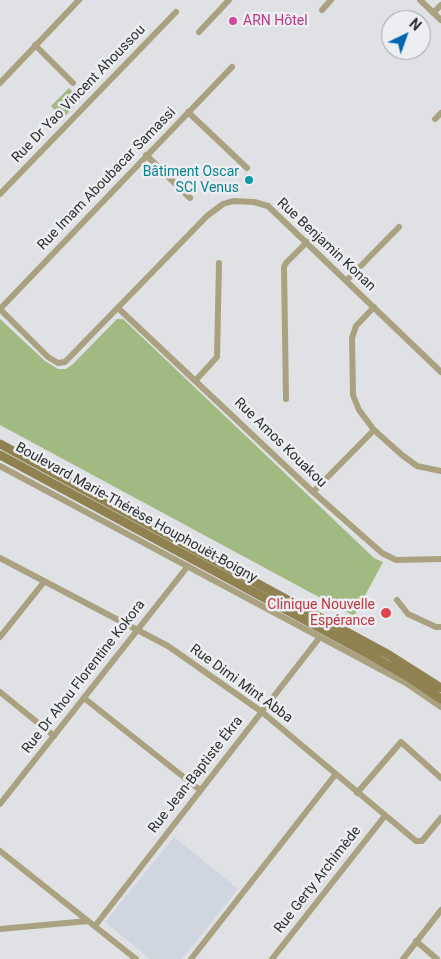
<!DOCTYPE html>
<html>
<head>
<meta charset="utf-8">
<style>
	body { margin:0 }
	#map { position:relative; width:441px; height:959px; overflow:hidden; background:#dfe1e4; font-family:Roboto,sans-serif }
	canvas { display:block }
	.north { position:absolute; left:381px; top:10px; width:50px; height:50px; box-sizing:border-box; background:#eceef1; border:1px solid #a0a1a3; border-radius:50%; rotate:42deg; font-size:14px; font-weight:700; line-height:20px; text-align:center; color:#2d2e2f }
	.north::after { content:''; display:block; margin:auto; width:18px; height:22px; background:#0066b2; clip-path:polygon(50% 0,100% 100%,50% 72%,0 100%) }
</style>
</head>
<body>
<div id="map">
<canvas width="441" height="959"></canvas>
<div class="north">N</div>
</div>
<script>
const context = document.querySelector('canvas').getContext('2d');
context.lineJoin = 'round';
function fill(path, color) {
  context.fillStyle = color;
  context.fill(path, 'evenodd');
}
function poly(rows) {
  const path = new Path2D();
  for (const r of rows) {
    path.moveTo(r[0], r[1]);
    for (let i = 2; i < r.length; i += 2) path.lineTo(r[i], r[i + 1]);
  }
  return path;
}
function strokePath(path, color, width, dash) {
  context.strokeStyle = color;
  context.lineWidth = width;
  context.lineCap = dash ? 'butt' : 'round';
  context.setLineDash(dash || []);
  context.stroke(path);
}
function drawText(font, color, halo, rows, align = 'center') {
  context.font = font + ' Roboto,sans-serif';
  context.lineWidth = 5;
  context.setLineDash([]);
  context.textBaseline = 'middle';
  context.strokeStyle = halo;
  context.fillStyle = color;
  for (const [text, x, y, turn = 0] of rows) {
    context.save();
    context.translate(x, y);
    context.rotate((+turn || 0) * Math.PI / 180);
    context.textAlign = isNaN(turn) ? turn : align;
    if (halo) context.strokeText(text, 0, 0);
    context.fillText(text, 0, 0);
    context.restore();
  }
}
fill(poly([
	[174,837,238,889,182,959,150,959,105,922]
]), '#cfd6df');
fill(poly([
	[69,88,81,100,63,118,51,106],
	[0,319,45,361,58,369,66,369,73,364,117,319,123,319,374,558,383,562,354,616,0,425]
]), '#a1ba81');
strokePath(poly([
	[420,0,441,20],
	[322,10,331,0],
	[433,13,441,5],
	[199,32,229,0],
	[35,45,73,83],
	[0,83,79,0],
	[188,112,247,168],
	[435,119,441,113],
	[146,155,190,198],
	[0,194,176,12],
	[346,281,399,227],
	[374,307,356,326,352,338,353,395,359,410,374,430,402,455,417,466,441,471],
	[118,308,313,492,382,553,396,560,441,559],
	[0,309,48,357,58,363,65,362,207,216,223,204,233,201,254,202,268,206,441,372],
	[0,309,232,67],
	[196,380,217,357,219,263],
	[286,399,284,267,286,263,307,242],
	[0,466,406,683,441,707],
	[313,492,374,430],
	[0,558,168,646,262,712,416,841,422,841,441,818],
	[397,600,408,614,436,627,441,627],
	[0,637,44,582],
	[0,692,54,736],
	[84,698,200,790],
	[357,793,401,742,441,778],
	[0,804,188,566],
	[0,851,136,959],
	[95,926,320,637],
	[0,929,88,921],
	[416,941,437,959],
	[191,959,335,775],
	[272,959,384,817],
	[403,959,441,910]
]), '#aaa180', 6);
strokePath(poly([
	[0,444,389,655,441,688],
	[0,455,370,655,407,676,441,699]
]), '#8f8150', 9);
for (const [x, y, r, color] of [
	[233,21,5,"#d1479c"],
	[249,180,5,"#0f9aa8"],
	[386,613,6,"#e0444e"]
]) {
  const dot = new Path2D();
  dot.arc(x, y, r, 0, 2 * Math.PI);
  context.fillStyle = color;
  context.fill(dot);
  strokePath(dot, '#eceef1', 2);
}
drawText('14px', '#b23c85', '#eceef1', [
	["ARN Hôtel",243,21]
], 'left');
drawText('14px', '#2d2e2f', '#eceef1', [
	["Rue Dr Yao Vincent Ahoussou",79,94,-46],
	["Rue Imam Aboubacar Samassi",107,179,-46],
	["Rue Benjamin Konan",326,245,43],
	["Rue Amos Kouakou",280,443,44],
	["Boulevard Marie-Thérèse Houphouët-Boigny",136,513,29],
	["Rue Dr Ahou Florentine Kokora",84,677,-52],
	["Rue Dimi Mint Abba",241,684,36],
	["Rue Jean-Baptiste Ékra",196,775,-52],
	["Rue Gerty Archimède",318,880,-52]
]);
drawText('14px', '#0d838f', '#eceef1', [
	["Bâtiment Oscar",239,172],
	["SCI Venus",239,188]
], 'right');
drawText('14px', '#be3a42', '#eceef1', [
	["Clinique Nouvelle",375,605],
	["Espérance",375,621]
], 'right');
</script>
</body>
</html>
